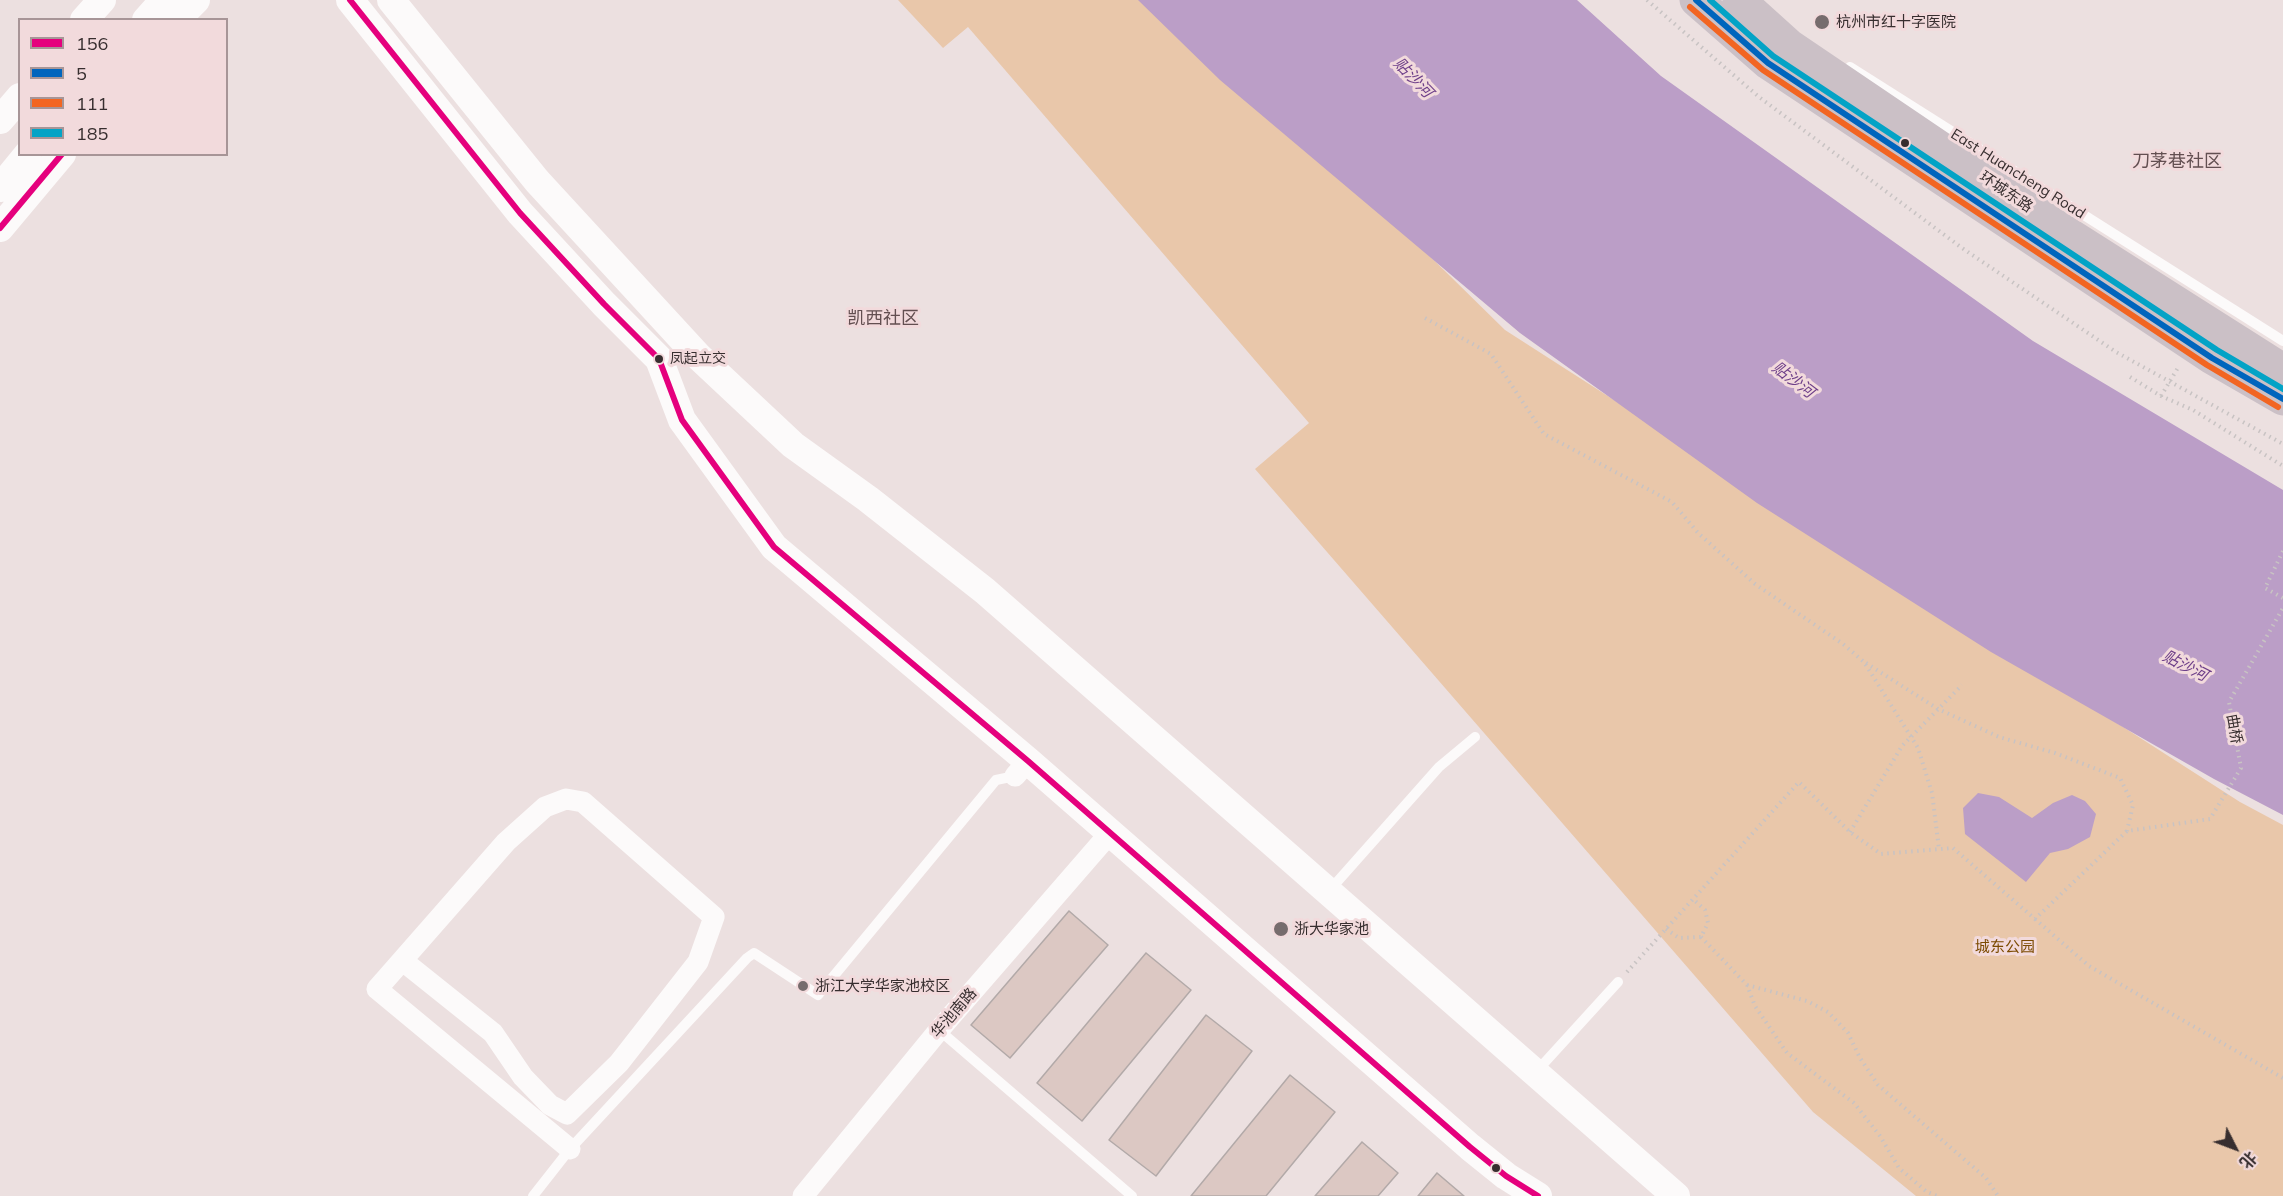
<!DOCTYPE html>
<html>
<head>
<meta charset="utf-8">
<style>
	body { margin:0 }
	#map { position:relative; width:2283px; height:1196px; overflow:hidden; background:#ece0e0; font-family:Mulish,"Noto Sans SC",sans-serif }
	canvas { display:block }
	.legend { position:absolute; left:18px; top:18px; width:210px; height:138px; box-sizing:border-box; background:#f2dadc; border:2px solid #a79597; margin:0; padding:8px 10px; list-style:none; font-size:18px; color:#372e2f }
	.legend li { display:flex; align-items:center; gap:12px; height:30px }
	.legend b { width:30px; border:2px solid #a79597 }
	.north { position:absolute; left:2205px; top:1118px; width:60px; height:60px; -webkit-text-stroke:4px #f2dadc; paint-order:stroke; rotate:132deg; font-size:16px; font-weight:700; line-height:24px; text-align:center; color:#372e2f }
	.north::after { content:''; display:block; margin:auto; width:21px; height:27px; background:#372e2f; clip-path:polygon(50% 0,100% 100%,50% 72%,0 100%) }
</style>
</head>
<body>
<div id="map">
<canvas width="2283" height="1196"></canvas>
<ul class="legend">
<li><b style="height:8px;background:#e5007d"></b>156</li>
<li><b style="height:8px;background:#0065bd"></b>5</li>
<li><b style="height:8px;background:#f26522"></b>111</li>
<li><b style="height:8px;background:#03a3c6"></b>185</li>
</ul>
<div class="north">北</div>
</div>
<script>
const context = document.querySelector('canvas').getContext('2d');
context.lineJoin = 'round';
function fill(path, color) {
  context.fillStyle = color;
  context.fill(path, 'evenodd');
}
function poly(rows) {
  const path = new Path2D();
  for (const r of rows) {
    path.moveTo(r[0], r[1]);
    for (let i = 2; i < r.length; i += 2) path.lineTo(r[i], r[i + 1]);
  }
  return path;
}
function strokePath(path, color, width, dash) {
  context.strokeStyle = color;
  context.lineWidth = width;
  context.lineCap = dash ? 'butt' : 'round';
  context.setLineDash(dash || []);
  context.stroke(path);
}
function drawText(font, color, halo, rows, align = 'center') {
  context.font = font + ' Mulish,"Noto Sans SC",sans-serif';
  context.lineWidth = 6;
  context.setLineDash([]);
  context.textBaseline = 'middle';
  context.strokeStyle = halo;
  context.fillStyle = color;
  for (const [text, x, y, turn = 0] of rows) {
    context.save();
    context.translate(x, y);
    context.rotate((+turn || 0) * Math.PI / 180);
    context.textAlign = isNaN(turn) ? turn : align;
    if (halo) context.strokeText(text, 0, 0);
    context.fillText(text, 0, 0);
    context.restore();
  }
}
fill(poly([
	[898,0,1169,0,1505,330,2240,802,2283,825,2283,1196,1916,1196,1813,1112,1255,469,1309,423,968,27,943,48]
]), '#e9c7aa');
fill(poly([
	[1138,0,1577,0,1661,76,2033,341,2283,490,2283,815,2214,779,1991,652,1757,503,1520,333,1220,80],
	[1978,793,1999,797,2032,818,2053,803,2072,795,2085,801,2096,814,2090,837,2068,849,2050,853,2026,882,1965,834,1963,808]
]), '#bb9ec7');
const building = poly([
	[1069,911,1108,945,1010,1058,971,1025,1069,911],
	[1146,953,1191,990,1082,1121,1037,1083,1146,953],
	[1206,1015,1252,1051,1156,1176,1109,1140,1206,1015],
	[1290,1075,1335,1112,1266,1196,1191,1196,1290,1075],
	[1362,1142,1398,1173,1378,1196,1315,1196,1362,1142],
	[1437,1173,1464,1196,1418,1196,1437,1173]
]);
fill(building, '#dcc8c3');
strokePath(building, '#b2a9a8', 1.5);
strokePath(poly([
	[1647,0,1759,97,1962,248,2116,352,2283,444],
	[1425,318,1491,354,1544,434,1672,502,1699,534,1755,584,1843,644,1864,662,1918,748,1932,793,1939,849],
	[2130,377,2161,396,2193,410,2283,466],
	[2161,396,2179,366],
	[2283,551,2265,588,2283,598],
	[1866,663,1938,709,1999,737,2055,753,2120,778,2133,805,2127,831],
	[1850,832,1902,746,1962,685],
	[2035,919,2089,966,2283,1078],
	[1666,929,1679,938,1701,937,1708,923,1705,910,1693,899],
	[1701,937,1747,985,1755,1006,1787,1053,1854,1103,1880,1136,1899,1168,1927,1192,1937,1196],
	[1627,972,1799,782,1850,832,1881,854,1953,848,2035,919,2127,831,2210,819,2241,768,2229,702,2283,608],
	[1747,985,1807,1001,1828,1012,1848,1033,1860,1058,1878,1085,1986,1178,1998,1196]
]), '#c8c3c3', 4, [1.5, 4.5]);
strokePath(poly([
	[1850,67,2283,341],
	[1329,891,1439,767,1475,737],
	[939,1030,1132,1196],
	[1536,1072,1618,982],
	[533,1196,570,1149,747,958,754,953,818,995,996,780,1015,776]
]), '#fcfafa', 10);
strokePath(poly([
	[1015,776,1028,761],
	[403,961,493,1033,523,1077,550,1105,567,1114,619,1063,698,962,714,917,583,802,566,799,545,807,506,842,377,989,570,1149],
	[803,1196,939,1030,1110,833]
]), '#fcfafa', 21);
strokePath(poly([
	[350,0,520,213,604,304,659,359,682,420,774,547,1028,761,1470,1147,1506,1176,1538,1196],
	[391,0,537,181,698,356,793,445,868,499,985,591,1676,1196],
	[84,20,102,0],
	[146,20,164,0],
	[176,20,196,0],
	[0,120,20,97],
	[0,188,28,154],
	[0,228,62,154]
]), '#fcfafa', 28);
strokePath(poly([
	[1696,0,1768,63,2212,358,2283,399],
	[1739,0,1790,46,2056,226,2283,370]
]), '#cbc0c6', 33);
strokePath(poly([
	[350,0,520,213,604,304,659,359,682,420,774,547,1028,761,1470,1147,1506,1176,1538,1196],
	[0,228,62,154]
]), '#e5007d', 6);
strokePath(poly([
	[1696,0,1768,63,2212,358,2283,399]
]), '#0065bd', 6);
strokePath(poly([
	[1690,7,1763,70,2207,365,2278,407]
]), '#f26522', 6);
strokePath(poly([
	[1710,0,1773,56,2217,350,2283,389]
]), '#03a3c6', 6);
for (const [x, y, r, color] of [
	[1822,22,8,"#766c6d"],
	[1905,143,5,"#372e2f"],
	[659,359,5,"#372e2f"],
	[1281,929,8,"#766c6d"],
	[803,986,6,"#766c6d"],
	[1496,1168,5,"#372e2f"]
]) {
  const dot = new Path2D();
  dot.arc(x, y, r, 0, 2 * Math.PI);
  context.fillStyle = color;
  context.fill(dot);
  strokePath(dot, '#f2dadc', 2);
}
drawText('14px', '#372e2f', '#f2dadc', [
	["凤起立交",670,359]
], 'left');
drawText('15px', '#372e2f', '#f2dadc', [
	["杭州市红十字医院",1836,22],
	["浙大华家池",1294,929],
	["浙江大学华家池校区",815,986]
], 'left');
drawText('15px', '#372e2f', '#f2dadc', [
	["East Huancheng Road",2018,174,32],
	["环城东路",2006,192,34],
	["曲桥",2234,729,80],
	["华池南路",954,1013,-49]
]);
drawText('15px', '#7c4b02', '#f2dadc', [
	["城东公园",2005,947]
]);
drawText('italic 16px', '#6e3f89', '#f2dadc', [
	["贴沙河",1413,78,46],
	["贴沙河",1793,380,37],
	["贴沙河",2185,666,27]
]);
drawText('18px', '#634f51', '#f2dadc', [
	["刀茅巷社区",2177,162],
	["凯西社区",883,319]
]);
</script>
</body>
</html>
